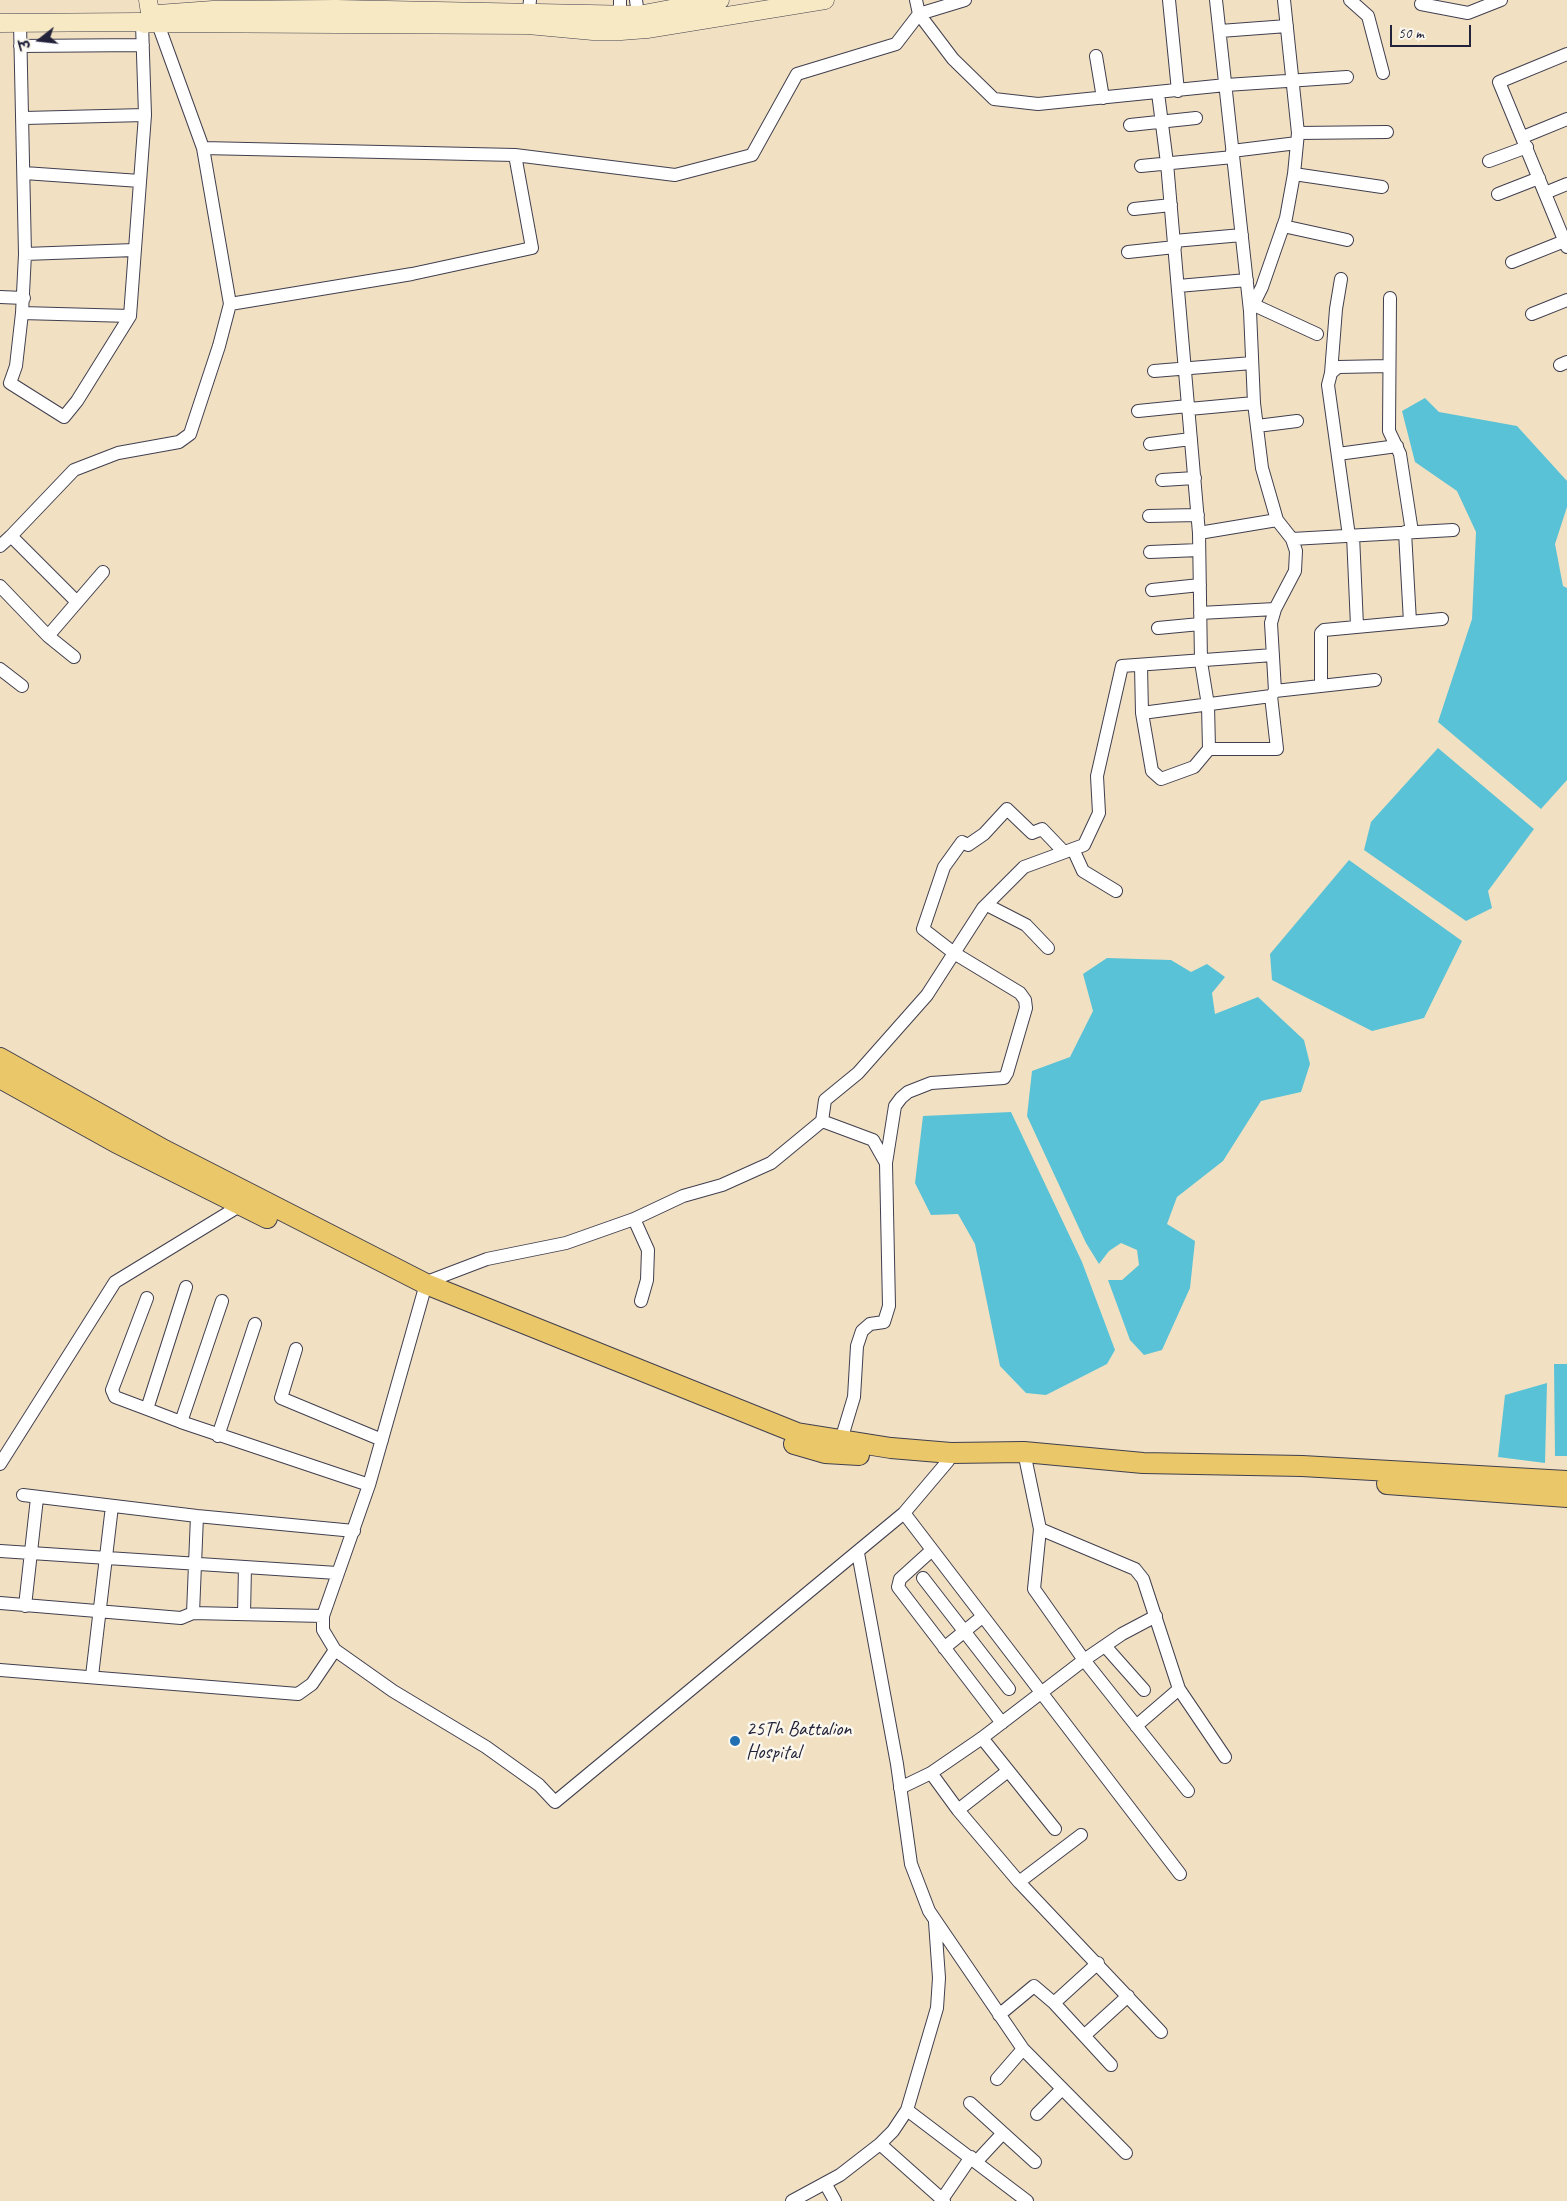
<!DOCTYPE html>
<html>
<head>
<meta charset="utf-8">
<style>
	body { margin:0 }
	#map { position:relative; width:1567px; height:2201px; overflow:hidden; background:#f1e1c2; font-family:Caveat,"Playpen Sans Deva",sans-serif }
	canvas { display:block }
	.north { position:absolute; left:15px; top:15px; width:50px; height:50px; -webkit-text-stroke:4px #fbf7ec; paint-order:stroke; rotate:254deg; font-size:14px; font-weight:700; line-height:20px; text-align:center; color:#22223b }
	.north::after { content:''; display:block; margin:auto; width:18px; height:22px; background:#22223b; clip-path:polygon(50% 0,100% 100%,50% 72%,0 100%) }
	.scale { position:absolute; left:1390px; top:25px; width:81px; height:22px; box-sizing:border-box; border:2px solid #22223b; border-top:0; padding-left:6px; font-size:15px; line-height:18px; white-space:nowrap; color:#22223b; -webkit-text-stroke:4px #fbf7ec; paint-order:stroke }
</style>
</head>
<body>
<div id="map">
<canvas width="1567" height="2201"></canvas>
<div class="north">उ</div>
<div class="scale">50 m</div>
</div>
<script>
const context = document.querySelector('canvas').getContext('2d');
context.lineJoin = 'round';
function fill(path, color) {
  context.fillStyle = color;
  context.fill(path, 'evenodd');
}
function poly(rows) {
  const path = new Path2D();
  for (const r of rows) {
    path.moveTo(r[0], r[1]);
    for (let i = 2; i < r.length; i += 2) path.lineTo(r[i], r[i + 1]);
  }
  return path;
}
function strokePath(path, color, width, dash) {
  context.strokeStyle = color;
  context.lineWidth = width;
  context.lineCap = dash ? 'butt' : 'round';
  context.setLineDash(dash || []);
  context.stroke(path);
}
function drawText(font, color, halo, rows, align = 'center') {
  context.font = font + ' Caveat,sans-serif';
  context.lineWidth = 5;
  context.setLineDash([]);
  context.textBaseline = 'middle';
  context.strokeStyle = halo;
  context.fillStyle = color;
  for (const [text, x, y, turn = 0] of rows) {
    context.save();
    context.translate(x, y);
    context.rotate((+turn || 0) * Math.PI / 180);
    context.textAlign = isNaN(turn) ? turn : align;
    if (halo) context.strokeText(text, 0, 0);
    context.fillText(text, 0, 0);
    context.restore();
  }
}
fill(poly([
	[1425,398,1439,412,1517,426,1567,481,1567,507,1555,544,1563,586,1567,588,1567,780,1541,809,1438,722,1472,619,1476,532,1457,491,1415,462,1402,411],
	[1438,748,1534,829,1488,891,1492,908,1466,921,1364,850,1371,822],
	[1349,860,1462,941,1424,1018,1372,1031,1272,980,1270,954],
	[1107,958,1171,960,1191,972,1207,964,1225,977,1212,993,1215,1014,1258,997,1304,1040,1310,1064,1301,1092,1261,1101,1223,1161,1177,1197,1167,1224,1195,1241,1190,1288,1162,1350,1144,1355,1130,1340,1108,1280,1122,1280,1139,1265,1137,1250,1121,1243,1109,1251,1099,1264,1086,1243,1027,1116,1032,1071,1070,1057,1093,1011,1083,974],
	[1011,1112,1082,1262,1115,1350,1107,1364,1046,1395,1026,1393,1000,1366,975,1244,958,1214,931,1215,915,1183,923,1116],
	[1554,1364,1567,1364,1567,1456,1555,1456],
	[1547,1383,1545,1463,1498,1457,1505,1395]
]), '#5ac2d6');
const street = poly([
	[620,0,620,23],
	[636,0,638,15,642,20],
	[916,0,919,14,953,59,994,99,1038,104,1226,85,1347,77],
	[1169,0,1178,91],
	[1350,0,1368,16,1383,73],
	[1421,4,1468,13,1501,0],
	[528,20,530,0],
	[20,23,25,254,22,313,16,366,10,383,64,417,77,401,130,316,145,115,142,24],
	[1220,31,1287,26],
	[20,46,143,45],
	[1567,54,1499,82,1567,247],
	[1096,56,1103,98],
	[24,118,145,115],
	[1130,125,1196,118],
	[1298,133,1387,132],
	[1523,137,1567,119],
	[203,148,515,155,675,175,752,155,797,74,896,44,919,14,965,0],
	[1232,151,1297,143],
	[1489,161,1527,147],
	[1141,166,1233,157],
	[24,173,140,181],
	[1294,174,1382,187],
	[1545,193,1567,184],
	[1498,194,1539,178],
	[1134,209,1171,205],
	[1283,226,1347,240],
	[1174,241,1242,235],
	[1128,252,1175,247],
	[25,254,134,250],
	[1512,262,1567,240],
	[1178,286,1247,280],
	[0,297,24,298],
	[1390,298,1389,431,1400,454,1412,532],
	[230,304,412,274,532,248,515,155],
	[1254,305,1317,334],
	[1250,311,1262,287,1286,218,1294,174,1298,133,1284,0],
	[22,313,130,316],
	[1532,314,1567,300],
	[1560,365,1567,362],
	[1154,371,1252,363],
	[1331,373,1336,309,1341,279],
	[1189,409,1254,403],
	[1138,411,1188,406],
	[1257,426,1297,421],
	[1150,444,1191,439],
	[1338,454,1397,446],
	[1162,480,1195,478],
	[1149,516,1198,515],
	[1405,532,1410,622],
	[1199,533,1277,520],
	[1353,535,1357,626],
	[11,536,74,470,118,453,179,442,190,434,219,346,230,304,203,148,158,24],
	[1349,536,1328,385,1331,373,1338,367,1389,366],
	[1292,539,1453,530],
	[0,546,11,536,77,602],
	[1150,552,1199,550],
	[0,586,48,636,74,657],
	[1152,590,1200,585],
	[1200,613,1275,609],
	[1158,628,1200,624],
	[48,636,103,572],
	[1141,666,1142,713,1152,771,1161,779,1194,767,1209,749,1208,705,1201,662,1199,533,1167,163,1158,93],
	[0,669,22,686],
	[1321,686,1321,633,1324,630,1442,619],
	[1275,691,1375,680],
	[1142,713,1271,696],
	[1209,749,1277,749,1271,696,1275,691,1271,623,1275,609,1295,571,1296,551,1292,539,1277,520,1262,468,1254,403,1250,311,1216,0],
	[1073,849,1083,871,1116,891],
	[987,905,1026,925,1048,948],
	[822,1121,873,1140,886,1163,889,1306,884,1322,870,1324,862,1331,857,1346,854,1397,841,1440],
	[886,1163,895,1106,901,1098,908,1092,931,1083,1004,1078,1007,1073,1026,1008,1025,1000,1020,993,954,953,923,929,944,867,962,842,968,845,984,834,1007,809,1032,833,1042,829,1064,852],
	[634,1219,648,1250,647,1280,641,1301],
	[424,1283,487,1259,566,1243,634,1219,683,1196,722,1185,771,1163,822,1121,825,1100,858,1073,927,995,983,908,1024,867,1084,845,1099,813,1097,776,1122,666,1273,655],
	[426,1284,369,1485,323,1616,323,1630,335,1650,393,1691,486,1747,539,1785,555,1802,904,1513,948,1461,951,1453],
	[147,1298,112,1390,115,1397,147,1409],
	[222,1301,181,1422,369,1485],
	[296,1349,281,1398,382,1440],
	[181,1422,147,1409,186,1287],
	[218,1436,255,1324],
	[1024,1452,1040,1529,1034,1589,1084,1660,1188,1791],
	[0,1464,115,1282,241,1205],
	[23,1495,197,1516,354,1531],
	[904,1513,1180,1874],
	[1040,1529,1135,1569,1143,1579,1179,1689,1225,1757],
	[932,1550,900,1579,898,1587,1002,1723],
	[0,1551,337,1573],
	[858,1553,897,1764,911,1864,929,1911,1023,2049,1126,2153],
	[923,1578,1009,1689],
	[0,1603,181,1618,193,1613,323,1616],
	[25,1606,37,1498],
	[193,1613,197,1516],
	[244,1614,245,1567],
	[1105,1646,1144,1690],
	[944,1648,982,1617],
	[0,1670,298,1694,312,1684,335,1650],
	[92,1676,112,1506],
	[1136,1726,1179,1689],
	[982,1738,1055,1829],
	[931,1773,958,1810,1019,1882,1081,1835],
	[900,1788,931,1773,982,1738,1084,1660,1122,1634,1156,1616],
	[958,1810,1008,1771],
	[1019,1882,1161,2032],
	[1054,2003,1098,1963],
	[999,2015,1034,1986,1054,2003,1111,2065],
	[1085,2035,1128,1996],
	[997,2079,1023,2049],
	[970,2103,1035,2162],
	[907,2110,1027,2201],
	[1037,2114,1062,2089],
	[880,2144,944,2201],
	[977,2161,1003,2133],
	[825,2183,835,2201],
	[792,2201,840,2175,880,2144,893,2131,907,2110,937,2008,939,1978,935,1922],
	[941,2201,971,2157]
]);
const secondary = poly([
	[158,14,213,10,336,9,638,15,720,0],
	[0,23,140,22],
	[149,23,528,25,593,31,621,31,647,29,825,0],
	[145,24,149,23,151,19,148,0]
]);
const primary = poly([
	[0,1058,164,1150,426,1284,797,1433,891,1448,951,1453,1024,1452,1143,1463,1302,1466,1567,1481],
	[0,1078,117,1143,267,1218],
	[794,1444,825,1453,859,1455],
	[1387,1484,1567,1497]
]);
strokePath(street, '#413f4f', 14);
strokePath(secondary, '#413f4f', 19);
strokePath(primary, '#413f4f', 22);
strokePath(street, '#fff', 12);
strokePath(secondary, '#f7e9c3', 18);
strokePath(primary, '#eac769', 20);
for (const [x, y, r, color] of [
	[735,1741,6,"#1f6fb2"]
]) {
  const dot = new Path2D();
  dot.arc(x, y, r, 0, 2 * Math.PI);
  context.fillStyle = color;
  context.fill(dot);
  strokePath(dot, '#fbf7ec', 2);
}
drawText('20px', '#22223b', '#fbf7ec', [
	["25Th Battalion",746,1730],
	["Hospital",746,1753]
], 'left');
</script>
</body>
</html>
